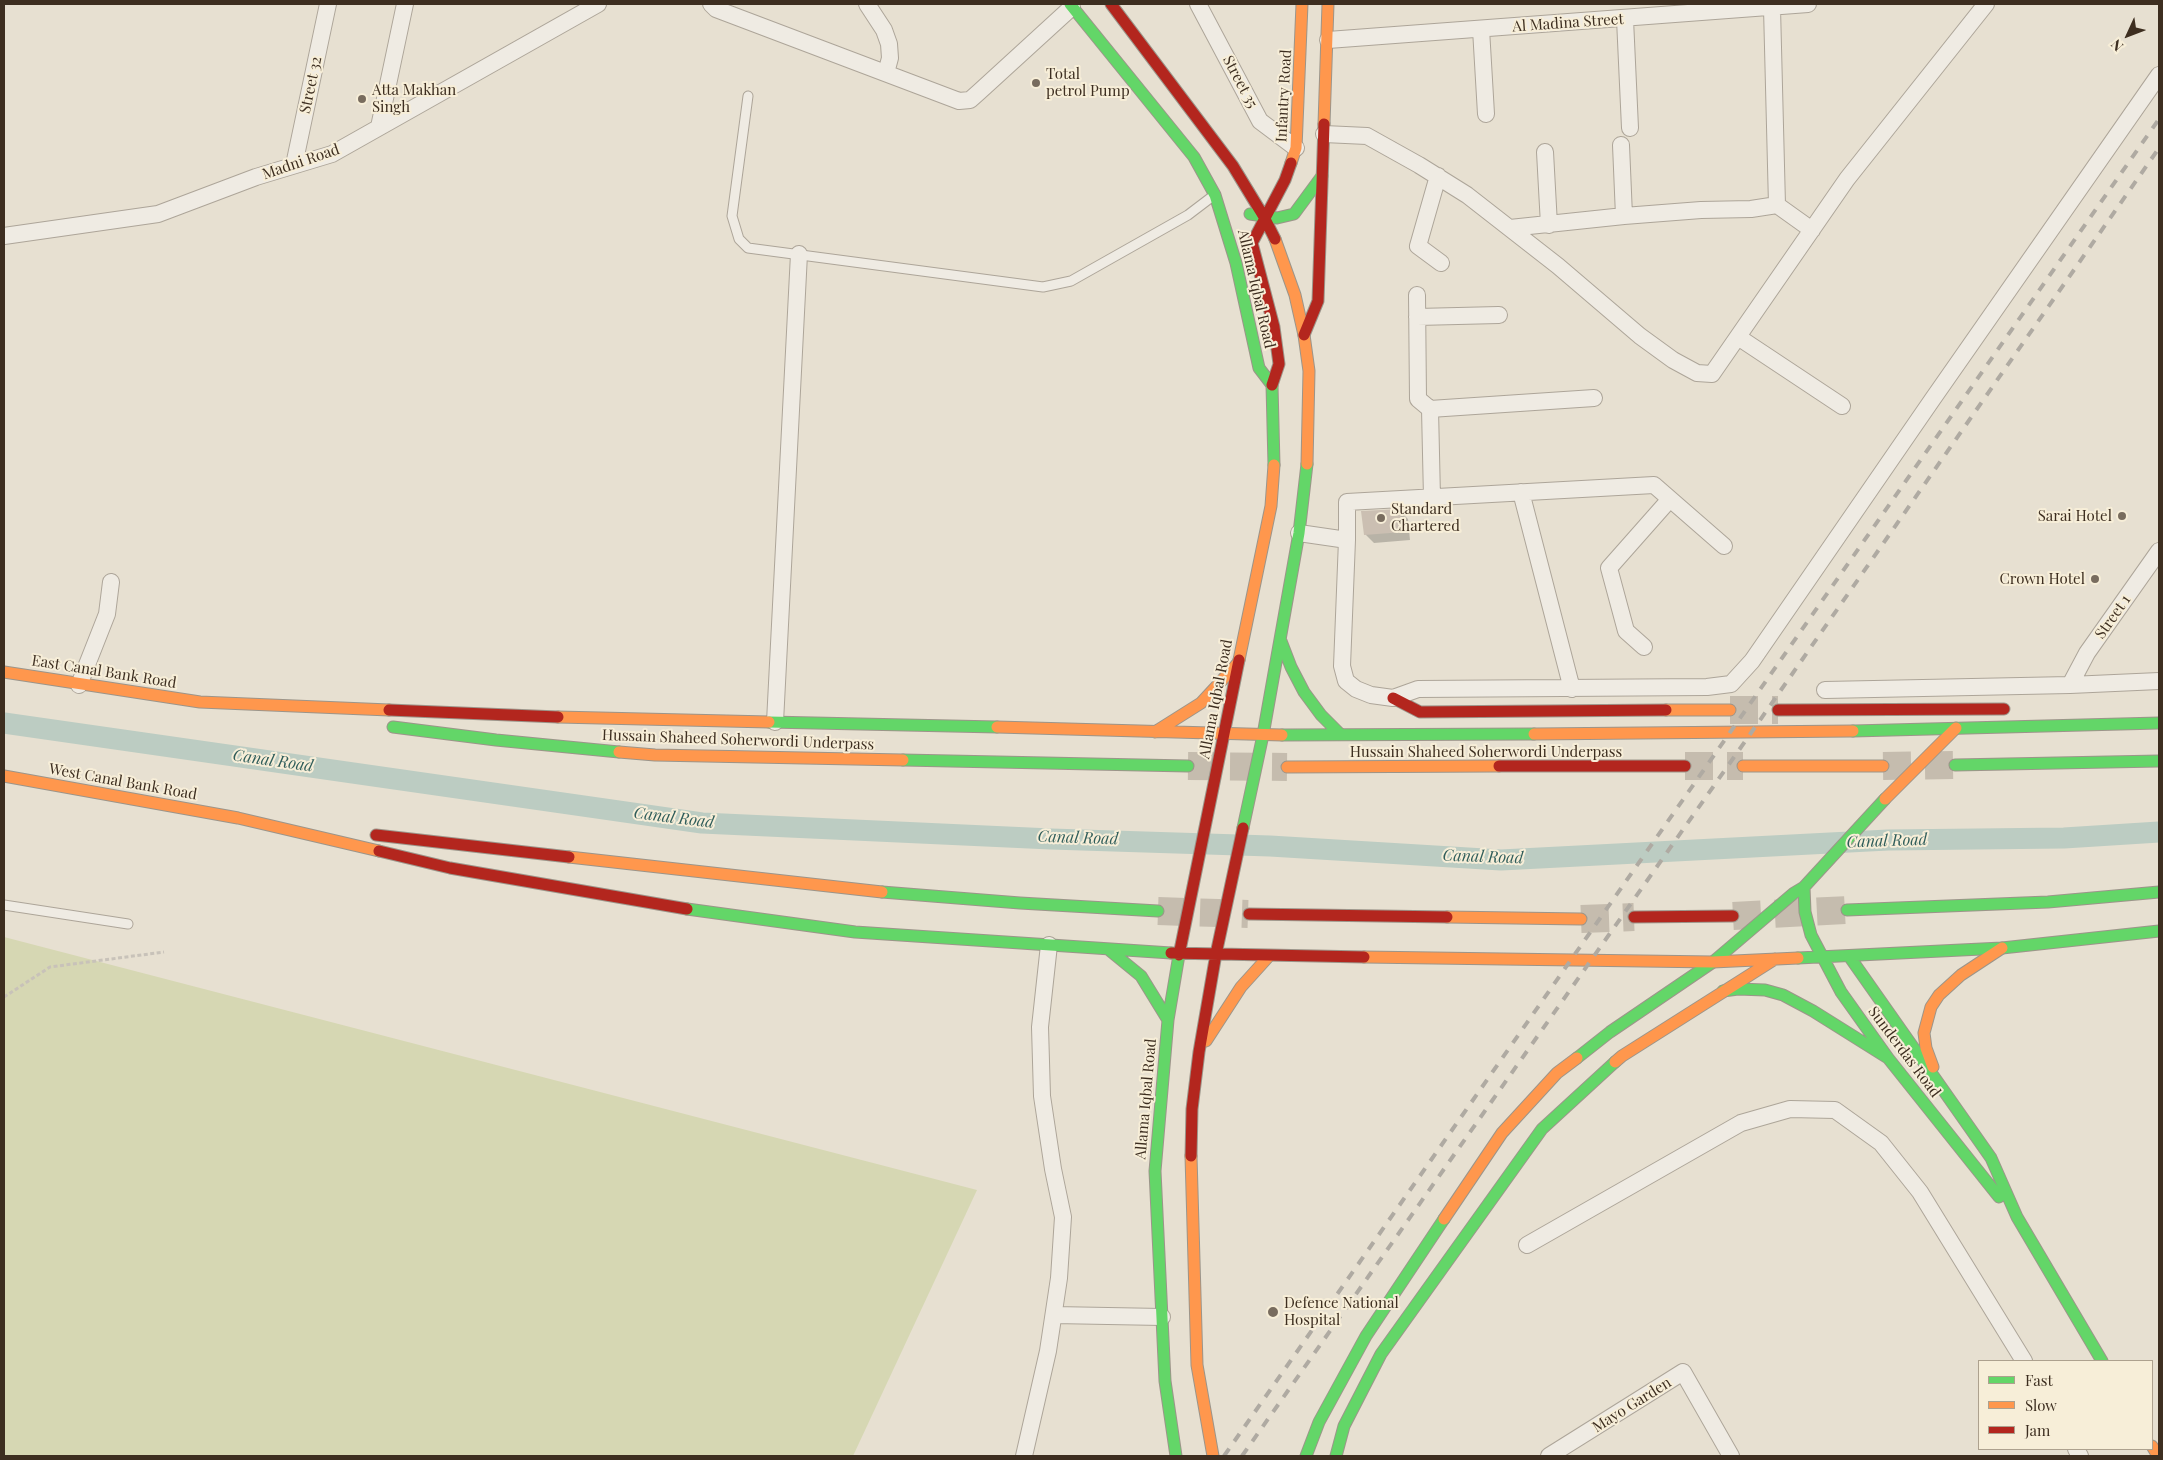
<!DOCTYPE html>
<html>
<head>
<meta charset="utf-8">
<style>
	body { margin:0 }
	#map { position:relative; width:2163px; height:1460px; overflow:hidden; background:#e7e0d1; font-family:"Playfair Display",serif }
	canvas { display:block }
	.frame { position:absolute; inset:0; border:5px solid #3d2e20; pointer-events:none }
	.legend { position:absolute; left:1978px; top:1360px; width:175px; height:90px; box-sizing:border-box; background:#f7eed8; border:1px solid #ada18e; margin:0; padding:6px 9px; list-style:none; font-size:15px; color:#3d2e20 }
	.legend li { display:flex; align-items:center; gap:10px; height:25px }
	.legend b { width:25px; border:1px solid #ada18e }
	.north { position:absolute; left:2103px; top:10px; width:50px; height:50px; -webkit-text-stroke:4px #f7eed8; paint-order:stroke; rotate:227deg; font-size:14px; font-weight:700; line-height:20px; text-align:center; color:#3d2e20 }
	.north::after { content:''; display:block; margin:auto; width:18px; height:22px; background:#3d2e20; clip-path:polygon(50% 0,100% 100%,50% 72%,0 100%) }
</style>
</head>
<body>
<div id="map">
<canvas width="2163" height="1460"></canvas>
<div class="frame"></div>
<ul class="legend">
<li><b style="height:6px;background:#63d668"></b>Fast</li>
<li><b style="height:6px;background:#ff974d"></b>Slow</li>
<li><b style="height:6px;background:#b3261e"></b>Jam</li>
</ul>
<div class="north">N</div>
</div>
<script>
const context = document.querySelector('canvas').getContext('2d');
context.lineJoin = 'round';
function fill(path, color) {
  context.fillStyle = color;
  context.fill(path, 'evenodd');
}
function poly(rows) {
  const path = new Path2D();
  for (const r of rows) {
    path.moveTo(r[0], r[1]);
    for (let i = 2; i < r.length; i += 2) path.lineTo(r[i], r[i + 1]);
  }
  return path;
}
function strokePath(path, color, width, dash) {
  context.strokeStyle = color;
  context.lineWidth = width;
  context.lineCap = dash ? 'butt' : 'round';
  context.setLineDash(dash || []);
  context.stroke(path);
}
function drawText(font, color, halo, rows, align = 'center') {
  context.font = font + ' "Playfair Display",serif';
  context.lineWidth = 4;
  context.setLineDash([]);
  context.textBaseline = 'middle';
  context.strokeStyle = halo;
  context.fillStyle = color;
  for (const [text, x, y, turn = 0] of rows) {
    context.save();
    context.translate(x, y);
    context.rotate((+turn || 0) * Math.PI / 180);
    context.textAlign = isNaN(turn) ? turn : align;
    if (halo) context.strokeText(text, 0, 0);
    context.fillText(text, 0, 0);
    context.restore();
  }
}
fill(poly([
	[4,937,977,1190,853,1456,4,1456]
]), '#d6d7b3');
fill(poly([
	[1399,510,1408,519,1410,540,1374,543,1365,534]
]), '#0003');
strokePath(poly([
	[4,723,702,823,1051,839,1270,846,1501,860,1888,840,2064,838,2159,832]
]), '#bcccc2', 21);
fill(poly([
	[1400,509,1402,532,1364,535,1361,511]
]), '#cbbfb2');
strokePath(poly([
	[1730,710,1778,710],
	[1188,766,1287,767],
	[1685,766,1743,766],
	[1883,766,1955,765],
	[1158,911,1248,914],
	[1733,916,1847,910],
	[1581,919,1634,917]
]), '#c5bcae', 28, [28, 14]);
const lane = poly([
	[748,96,732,216,739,239,748,248,1043,287,1071,281,1188,215,1213,196],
	[4,905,128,924]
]);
const street = poly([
	[711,4,716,9,959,101,970,100,979,92,1072,7],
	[867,4,884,30,889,44,890,58,886,73],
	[1198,4,1260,121,1296,148],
	[1772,8,1777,205],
	[1625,19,1630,128],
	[1481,29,1486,114],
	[1328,40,1808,4],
	[379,127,405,4],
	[1324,134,1367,136,1419,165,1467,195,1558,266,1640,336,1673,360,1697,373,1712,374,1847,179,1986,4],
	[1621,145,1624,216],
	[1545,152,1549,225],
	[294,165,328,4],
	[1438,176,1418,246,1441,263],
	[1510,228,1624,216,1701,210,1751,209,1777,205,1812,230],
	[4,236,158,214,256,177,332,154,598,4],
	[1417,295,1418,399,1430,409,1432,498],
	[1417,317,1499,315],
	[1738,337,1842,406],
	[1430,409,1594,398],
	[1521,492,1572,689],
	[1299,533,1347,540],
	[1724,546,1654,485,1347,502,1347,540,1342,666,1346,681,1356,689,1371,695,1393,698,1418,689,1707,687,1731,684,1752,661,1932,400,2159,75],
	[1644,647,1626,631,1609,568,1670,499],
	[79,685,107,614,111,582],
	[2070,685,2087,653,2159,551],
	[1825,690,2070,685,2159,681],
	[775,722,799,254],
	[1527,1245,1741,1123,1790,1109,1835,1110,1881,1143,1920,1192,2024,1361],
	[1054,1315,1162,1317],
	[2076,1449,2080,1456],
	[1024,1456,1048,1351,1059,1278,1063,1217,1053,1169,1042,1096,1040,1027,1049,945],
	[1549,1456,1683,1372,1731,1456]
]);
const fast = poly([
	[1070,4,1194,157,1215,195,1236,263,1259,368,1272,385,1274,465],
	[1250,214,1277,218,1294,214,1322,176],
	[1281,641,1291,667,1304,692,1321,715,1341,735],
	[769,722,997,727],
	[393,727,496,740,619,752],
	[1853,731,2159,723],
	[1282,735,1534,734],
	[903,760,1188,766],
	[1955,765,2159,761],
	[1243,828,1263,735,1299,533,1307,464],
	[1804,887,1805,912,1811,935,1841,992,1888,1058,1999,1197],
	[882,892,1020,903,1158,911],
	[687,909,855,932,1171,953],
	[1847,910,2048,902,2159,892],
	[1108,949,1141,976,1168,1020],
	[1849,956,1991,1158,2017,1217,2102,1361],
	[1798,958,2002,948,2159,931],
	[1723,991,1738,989,1765,990,1783,995,1813,1011,1888,1058],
	[1577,1058,1610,1032,1713,962,1794,893,1804,887,1885,799],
	[1176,1456,1165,1381,1155,1171,1168,1020,1179,955],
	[1306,1456,1319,1422,1366,1336,1444,1219],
	[1336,1456,1344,1426,1381,1354,1542,1129,1615,1062]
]);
const slow = poly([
	[1324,124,1328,4],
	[1291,163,1296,148,1302,4],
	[1275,239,1295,295,1304,335,1309,371,1307,464],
	[1239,660,1271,506,1274,465],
	[4,672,200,702,389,710],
	[1666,710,1730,710],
	[558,717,769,722],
	[997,727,1282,735],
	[1155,732,1201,703,1238,663],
	[1534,734,1853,731],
	[619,752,655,755,903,760],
	[1743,766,1883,766],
	[1287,767,1499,766],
	[4,776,238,818,379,851],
	[1885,799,1956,728],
	[569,857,882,892],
	[1447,917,1581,919],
	[1364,957,1713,962,1798,958],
	[1206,1041,1241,987,1269,956],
	[1615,1062,1622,1056,1775,959],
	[1933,1067,1926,1048,1924,1033,1931,1007,1939,995,1961,975,2002,948],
	[1191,1156,1197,1365,1213,1456],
	[1444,1219,1502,1133,1557,1073,1577,1058],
	[2152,1446,2158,1456]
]);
const jam = poly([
	[1111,4,1233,166,1264,217,1275,239],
	[1304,335,1318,301,1324,124],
	[1272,385,1279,364,1274,327,1252,243,1285,180,1291,163],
	[1393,698,1420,712,1666,710],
	[389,710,558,717],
	[1778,710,2004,709],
	[1499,766,1685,766],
	[376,835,569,857],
	[379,851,450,868,687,909],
	[1249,914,1447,917],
	[1634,917,1733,916],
	[1171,953,1364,957],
	[1179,955,1239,660],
	[1191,1156,1192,1109,1199,1052,1216,954,1243,828]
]);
strokePath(lane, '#ada599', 11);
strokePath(street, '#ada599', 18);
strokePath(fast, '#9c958a', 13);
strokePath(slow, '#9c958a', 13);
strokePath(jam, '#9c958a', 13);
strokePath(poly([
	[4,997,50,967,164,952]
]), '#c8c2b9', 3, [4, 2.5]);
strokePath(lane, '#efebe3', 9);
strokePath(street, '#efebe3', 16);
strokePath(fast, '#63d668', 11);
strokePath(slow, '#ff974d', 11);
strokePath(jam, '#b3261e', 11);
strokePath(poly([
	[1224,1456,2159,119],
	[1242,1456,1751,733,2159,148]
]), '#afaaa2', 4, [9, 9]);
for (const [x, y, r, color] of [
	[1036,83,5,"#786c5e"],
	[362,99,5,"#786c5e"],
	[2122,516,5,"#786c5e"],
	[1381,518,5,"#786c5e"],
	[2095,579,5,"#786c5e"],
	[1273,1312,6,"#786c5e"]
]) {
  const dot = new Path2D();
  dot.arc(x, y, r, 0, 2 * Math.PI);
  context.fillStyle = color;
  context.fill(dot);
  strokePath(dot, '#f7eed8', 2);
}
drawText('15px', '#3d2e20', '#f7eed8', [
	["Al Madina Street",1568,23,-4],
	["Street 35",1240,82,62],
	["Street 32",311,85,-78],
	["Infantry Road",1284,96,-87],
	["Madni Road",301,162,-19],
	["Allama Iqbal Road",1256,289,77],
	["Street 1",2113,617,-55],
	["East Canal Bank Road",104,672,9],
	["Allama Iqbal Road",1216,699,-79],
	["Hussain Shaheed Soherwordi Underpass",738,740,2],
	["Hussain Shaheed Soherwordi Underpass",1486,752],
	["West Canal Bank Road",123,782,10],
	["Sunderdas Road",1904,1052,53],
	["Allama Iqbal Road",1146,1099,-85],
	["Mayo Garden",1632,1405,-32]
]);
drawText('15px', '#3d2e20', '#f7eed8', [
	["Total",1046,74],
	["petrol Pump",1046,91],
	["Atta Makhan",372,90],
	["Singh",372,107],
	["Standard",1391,509],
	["Chartered",1391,526],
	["Sarai Hotel",2112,516,"right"],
	["Crown Hotel",2085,579,"right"],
	["Defence National",1284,1303],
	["Hospital",1284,1320]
], 'left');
drawText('italic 16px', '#2f5d5a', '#f7eed8', [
	["Canal Road",273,761,8],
	["Canal Road",674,818,7],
	["Canal Road",1078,838,2],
	["Canal Road",1887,841,-2],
	["Canal Road",1483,857,2]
]);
</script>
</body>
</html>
